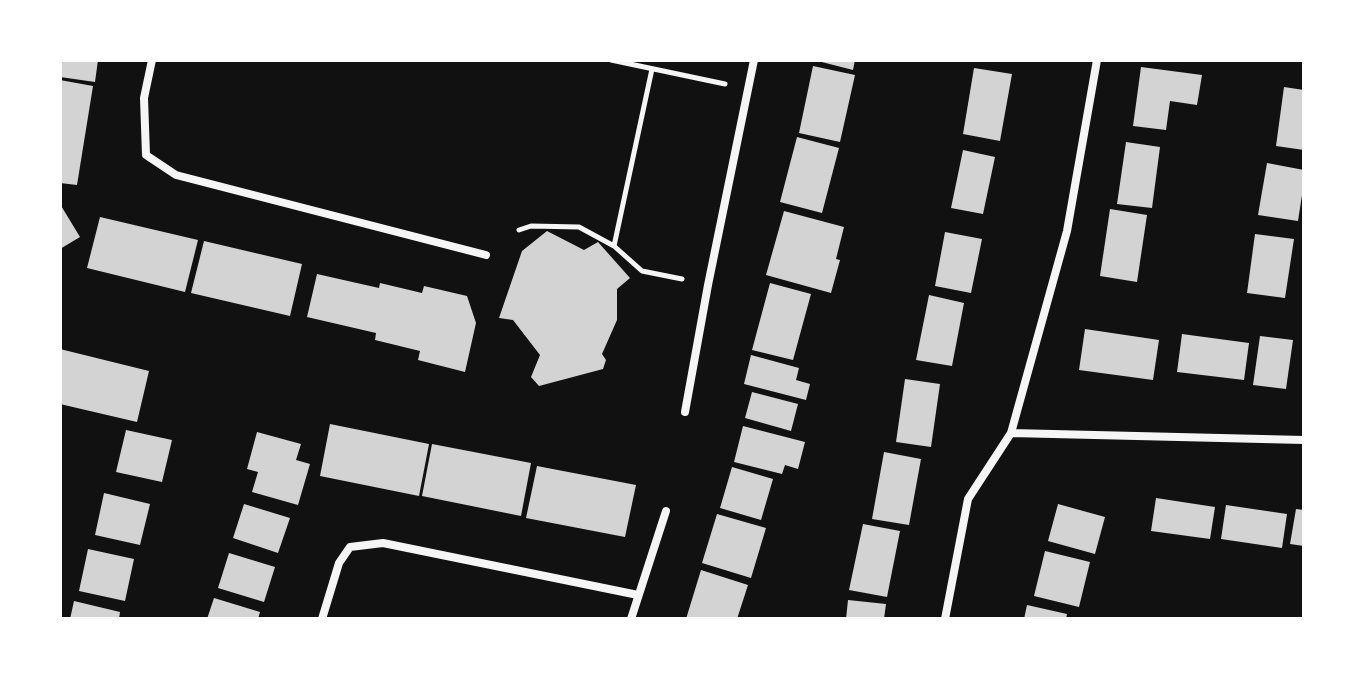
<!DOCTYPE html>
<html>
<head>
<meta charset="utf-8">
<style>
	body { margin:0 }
	#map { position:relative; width:1364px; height:679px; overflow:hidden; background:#111; font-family:Karla,sans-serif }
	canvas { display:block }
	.frame { position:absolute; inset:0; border:62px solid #fff; pointer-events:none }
</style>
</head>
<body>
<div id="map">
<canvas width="1364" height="679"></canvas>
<div class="frame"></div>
</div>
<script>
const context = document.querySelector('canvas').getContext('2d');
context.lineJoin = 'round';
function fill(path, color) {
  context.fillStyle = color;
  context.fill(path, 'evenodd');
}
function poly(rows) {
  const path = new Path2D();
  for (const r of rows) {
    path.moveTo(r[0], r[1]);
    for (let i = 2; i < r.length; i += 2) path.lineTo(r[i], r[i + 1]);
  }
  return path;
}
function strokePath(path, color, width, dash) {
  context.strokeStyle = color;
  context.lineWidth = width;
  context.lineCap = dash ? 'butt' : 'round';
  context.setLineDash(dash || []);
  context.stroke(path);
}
fill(poly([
	[60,60,98,60,95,82,60,77],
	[814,60,855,60,853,70],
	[813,66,855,75,840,142,799,133],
	[1141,67,1202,75,1197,105,1170,101,1166,130,1133,126],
	[974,68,1012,74,1000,141,963,134],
	[60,80,93,86,77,185,60,183],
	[1284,87,1304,90,1304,150,1276,146],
	[797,137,839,148,822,213,780,202],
	[1126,142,1160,147,1152,208,1117,204],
	[963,150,995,157,983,214,951,208],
	[1267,163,1304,170,1304,182,1298,221,1258,215],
	[60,204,80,237,60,249],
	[1110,209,1147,215,1137,282,1100,276],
	[784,211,844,227,836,259,840,260,831,293,766,275],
	[100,217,198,240,185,292,87,268],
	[547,231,584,250,598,242,630,278,617,289,617,320,602,354,606,360,603,369,539,386,531,377,540,355,513,320,499,318,522,251],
	[945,232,982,239,971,293,935,286],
	[1255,234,1294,239,1285,298,1247,293],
	[204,241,302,264,290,316,191,293],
	[317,274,379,288,380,283,422,293,424,286,467,296,476,323,465,372,418,360,420,351,375,340,376,333,307,317],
	[770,283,811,294,793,360,752,350],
	[929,295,964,303,952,366,916,360],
	[1085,329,1159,340,1153,380,1079,370],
	[1182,334,1249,343,1244,380,1177,372],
	[1260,336,1293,340,1286,389,1253,385],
	[60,349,149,371,137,422,60,404],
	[751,355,799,368,796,380,810,384,806,400,744,384],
	[905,379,940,384,931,447,896,442],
	[752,392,798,404,791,431,745,418],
	[330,424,429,444,419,496,320,476],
	[743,426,805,442,798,469,785,465,782,474,734,462],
	[126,430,172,440,162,482,116,472],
	[257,432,301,444,296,460,310,464,298,505,252,492,258,472,247,469],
	[432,444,531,463,521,516,422,496],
	[884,452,921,459,909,525,872,519],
	[537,466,636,485,625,537,526,518],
	[732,467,773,479,761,520,720,508],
	[104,493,150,504,140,545,95,535],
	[1156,498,1215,507,1210,539,1151,531],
	[244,504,290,518,278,553,233,538],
	[1058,504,1105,517,1095,554,1048,541],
	[1226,505,1287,514,1282,548,1221,539],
	[1296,509,1304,510,1304,546,1290,544],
	[717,514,766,528,751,578,702,563],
	[863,524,900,531,887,597,849,590],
	[88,549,134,559,125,601,79,591],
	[1045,551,1090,562,1079,607,1034,596],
	[229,553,275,567,264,602,218,588],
	[701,570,748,585,737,619,686,619],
	[214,598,260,612,258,619,207,619],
	[848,600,886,604,884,619,846,619],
	[74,601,120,612,119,619,70,619],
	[1027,605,1067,614,1066,619,1024,619]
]), '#d3d3d3');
strokePath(poly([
	[611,60,725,84],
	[519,230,531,226,579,227,614,246,642,271,682,279],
	[614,246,652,69]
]), '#f5f5f5', 5);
strokePath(poly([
	[152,60,144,98,146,155,176,175,486,255],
	[685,412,708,285,754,60],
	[1011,433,1304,440],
	[322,619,339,563,350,547,383,543,638,595],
	[631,619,666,511],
	[945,619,968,499,1011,433,1067,231,1097,60]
]), '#f5f5f5', 8);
</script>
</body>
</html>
